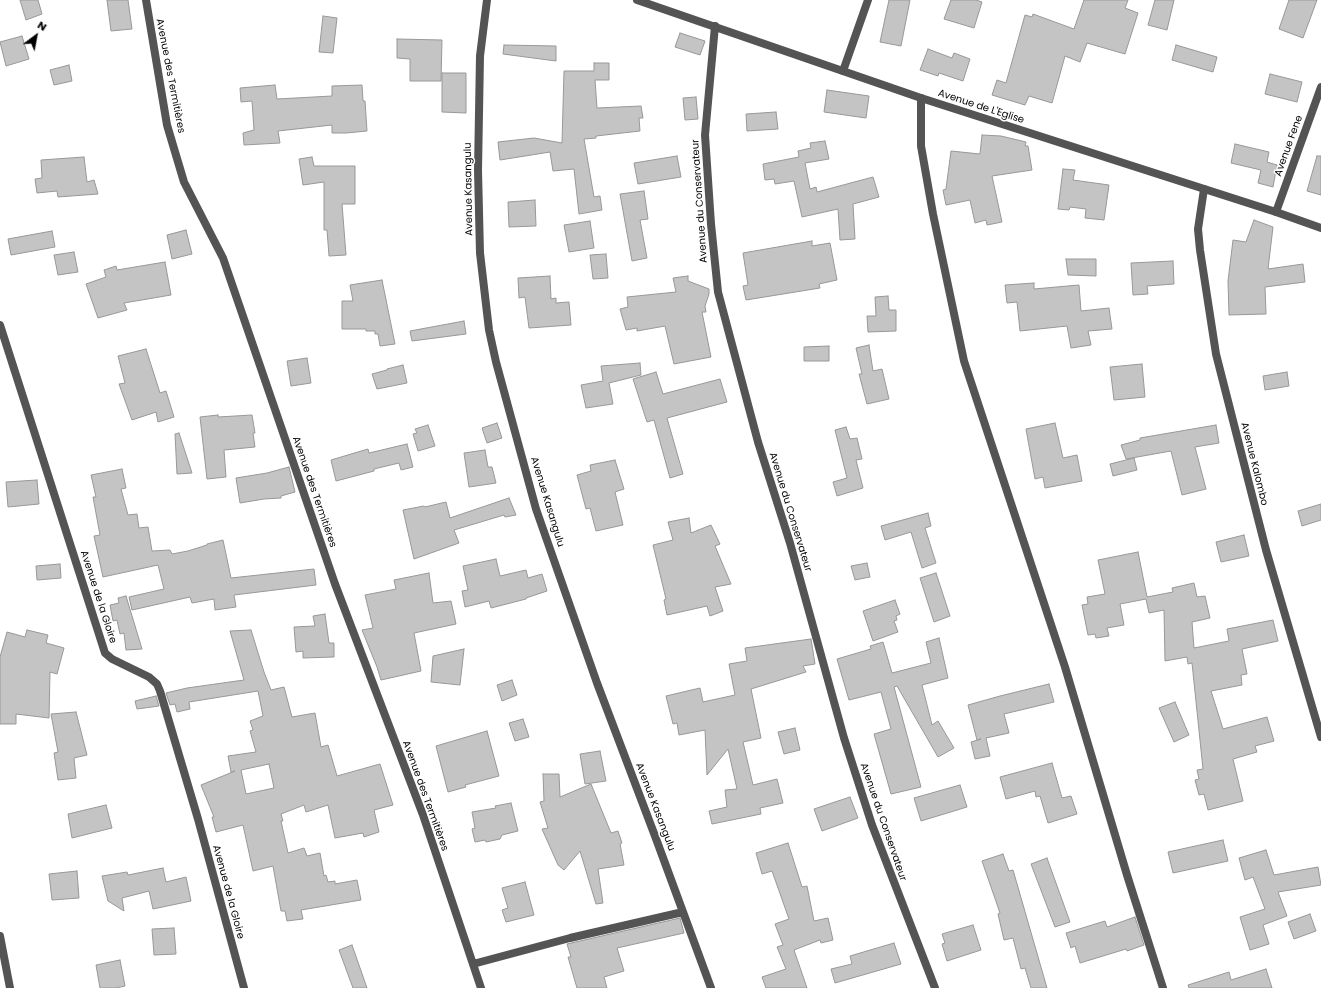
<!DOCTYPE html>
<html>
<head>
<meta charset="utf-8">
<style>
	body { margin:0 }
	#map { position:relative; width:1321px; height:988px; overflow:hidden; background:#fff; font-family:Poppins,sans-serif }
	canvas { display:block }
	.north { position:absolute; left:16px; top:16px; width:40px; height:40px; -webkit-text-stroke:3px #fff; paint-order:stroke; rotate:32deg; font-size:11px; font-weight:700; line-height:16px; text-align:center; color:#000 }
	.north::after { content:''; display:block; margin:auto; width:14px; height:18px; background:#000; clip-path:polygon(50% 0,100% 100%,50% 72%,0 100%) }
</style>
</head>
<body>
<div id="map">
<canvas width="1321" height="988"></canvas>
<div class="north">N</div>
</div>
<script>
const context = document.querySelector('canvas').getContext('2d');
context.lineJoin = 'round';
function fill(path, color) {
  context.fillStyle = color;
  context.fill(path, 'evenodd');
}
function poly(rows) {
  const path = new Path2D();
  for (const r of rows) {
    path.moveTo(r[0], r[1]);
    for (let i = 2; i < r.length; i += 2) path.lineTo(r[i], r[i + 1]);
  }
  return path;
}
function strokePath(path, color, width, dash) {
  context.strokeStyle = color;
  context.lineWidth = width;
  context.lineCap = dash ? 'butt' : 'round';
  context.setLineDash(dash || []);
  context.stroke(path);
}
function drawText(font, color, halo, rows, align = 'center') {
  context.font = font + ' Poppins,sans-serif';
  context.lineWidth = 3;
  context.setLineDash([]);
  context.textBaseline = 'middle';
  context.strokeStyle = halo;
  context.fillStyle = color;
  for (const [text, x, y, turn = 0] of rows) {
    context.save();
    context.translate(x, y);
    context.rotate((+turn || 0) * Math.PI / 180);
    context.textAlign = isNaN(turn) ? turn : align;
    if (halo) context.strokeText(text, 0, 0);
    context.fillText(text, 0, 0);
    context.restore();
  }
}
const building = poly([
	[20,0,38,0,42,14,26,20,20,0],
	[107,0,128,0,132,29,111,31,107,0],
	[889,0,910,0,901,46,880,42,889,0],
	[951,0,976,0,982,2,974,28,944,19,951,0],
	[1084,0,1128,0,1125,8,1138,13,1125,54,1087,43,1080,62,1065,56,1052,103,1029,96,1025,105,992,95,997,80,1006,83,1025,15,1032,17,1033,14,1074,29,1084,0],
	[1155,0,1174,0,1167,30,1148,25,1155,0],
	[1289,0,1317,0,1303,38,1279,29,1289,0],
	[323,16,337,18,333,53,319,52,323,16],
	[680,33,705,41,700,55,675,47,680,33],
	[22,36,29,59,6,66,0,42,22,36],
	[397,39,442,40,441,81,410,81,410,59,397,58,397,39],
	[504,45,556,46,556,61,503,54,504,45],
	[1176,45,1217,57,1213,72,1172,60,1176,45],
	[928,49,952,58,954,53,970,59,963,81,939,73,938,76,920,70,928,49],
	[594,63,609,63,609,80,595,80,597,108,641,106,643,118,639,118,640,131,596,136,596,138,584,139,594,197,600,196,602,210,579,214,574,169,553,171,550,152,500,160,498,142,534,138,562,143,564,71,594,71,594,63],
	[69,65,72,81,54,85,50,70,69,65],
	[442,73,466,73,466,113,442,112,442,73],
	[1270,74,1302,82,1297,102,1265,94,1270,74],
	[275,85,277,99,332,96,332,86,362,85,363,101,365,101,367,131,346,133,332,133,332,125,278,131,280,143,244,145,243,133,254,130,252,101,241,102,240,88,275,85],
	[827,90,869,96,866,118,824,112,827,90],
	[696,97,698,119,685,120,683,98,696,97],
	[776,112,778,129,747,131,746,114,776,112],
	[982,135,1001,136,1026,142,1025,146,1028,146,1032,170,992,176,1002,222,987,225,986,220,975,223,970,200,946,205,943,190,946,189,951,151,980,154,982,135],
	[825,141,829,159,805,163,810,189,816,187,817,192,873,177,879,197,853,204,855,239,840,240,838,209,802,217,794,181,775,184,774,179,765,180,763,164,799,157,798,151,811,148,810,143,825,141],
	[1235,144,1269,152,1267,162,1277,165,1273,187,1258,183,1261,170,1231,163,1235,144],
	[677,156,681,177,638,184,634,163,677,156],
	[1317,156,1321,156,1321,195,1307,191,1317,156],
	[84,157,87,182,94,180,98,194,58,197,57,191,37,193,35,179,42,178,41,160,84,157],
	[312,157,314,166,355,166,355,204,342,204,346,255,329,256,327,230,324,230,324,182,303,185,299,159,312,157],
	[1063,169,1075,170,1073,180,1109,185,1104,220,1085,218,1086,209,1070,207,1069,210,1058,209,1063,169],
	[644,191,648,219,640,220,647,258,632,261,620,194,644,191],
	[535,200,536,226,509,227,508,202,535,200],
	[1254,220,1273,227,1268,269,1303,264,1305,282,1265,287,1266,314,1229,315,1228,281,1233,240,1246,242,1254,220],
	[590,221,594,248,569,252,564,225,590,221],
	[186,230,192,254,172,259,167,235,186,230],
	[52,231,55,247,11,255,8,239,52,231],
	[812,241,812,246,830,243,837,280,819,284,820,288,746,300,743,286,748,285,743,253,812,241],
	[74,252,78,272,58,275,54,255,74,252],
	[606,254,608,278,593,279,590,255,606,254],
	[1066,259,1096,259,1096,276,1068,275,1066,259],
	[1173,261,1174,284,1147,286,1148,294,1133,295,1131,263,1173,261],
	[165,262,171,295,124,303,127,310,98,318,86,284,106,277,104,270,116,266,117,270,165,262],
	[550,276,551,299,556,298,556,303,569,302,571,325,529,328,525,297,519,298,518,278,550,276],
	[688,276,688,281,709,289,709,294,705,306,706,312,702,312,711,357,674,364,665,326,637,331,637,328,626,330,620,309,628,307,627,297,676,292,673,278,688,276],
	[382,280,395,344,380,346,378,334,375,334,375,331,366,331,366,329,342,329,342,301,353,301,350,285,382,280],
	[1034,283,1034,289,1079,285,1081,311,1109,308,1112,329,1088,331,1091,345,1071,348,1067,326,1020,331,1017,302,1007,303,1005,285,1034,283],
	[888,296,889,310,896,310,896,331,868,332,867,316,876,316,875,297,888,296],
	[464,321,466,334,412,341,410,331,464,321],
	[869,345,873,371,882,369,889,399,867,404,859,374,862,374,856,348,869,345],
	[829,346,829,361,804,361,804,347,829,346],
	[146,349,160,393,166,391,174,417,158,422,156,412,132,420,119,384,125,383,118,356,146,349],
	[307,358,311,383,291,386,287,361,307,358],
	[640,363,641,375,609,383,613,404,586,408,581,385,603,381,601,366,640,363],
	[1142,364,1145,397,1114,400,1110,367,1142,364],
	[403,365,407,383,377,389,372,374,387,370,387,369,403,365],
	[656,372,663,394,720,379,727,402,667,418,683,474,670,478,654,420,647,422,633,379,656,372],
	[1287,372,1289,386,1265,390,1263,376,1287,372],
	[218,415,218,417,252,415,255,433,253,433,255,447,224,450,226,477,207,479,200,417,218,415],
	[497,423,502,438,487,443,482,428,497,423],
	[1055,423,1063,458,1077,455,1082,481,1045,488,1043,477,1035,479,1026,429,1055,423],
	[428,425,435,446,418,451,413,434,417,433,415,429,428,425],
	[1216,425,1219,443,1195,447,1206,489,1182,495,1171,451,1126,459,1121,445,1140,440,1140,438,1216,425],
	[846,427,850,439,857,438,862,459,856,460,863,488,837,496,833,482,847,478,835,430,846,427],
	[179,433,192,473,177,474,175,434,179,433],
	[407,444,413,467,401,470,399,463,374,469,374,471,336,481,331,460,368,449,369,453,407,444],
	[485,450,488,467,492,467,496,483,469,487,464,453,485,450],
	[1134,458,1137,470,1113,476,1110,464,1134,458],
	[615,460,624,489,615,492,623,525,596,531,590,508,586,509,577,475,591,471,590,465,615,460],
	[289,467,295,492,281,496,281,498,264,499,240,503,236,478,267,473,289,467],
	[122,469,126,488,121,489,128,515,137,514,139,528,148,527,152,551,170,550,172,554,188,551,207,545,207,544,223,540,231,578,314,569,316,585,234,595,236,607,215,610,214,599,192,603,190,597,132,610,129,597,164,589,158,565,103,577,94,536,100,535,93,497,96,497,91,475,122,469],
	[37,480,39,504,8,507,6,482,37,480],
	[509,498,516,515,505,517,504,515,454,530,459,543,414,559,403,510,424,506,425,507,446,502,450,518,509,498],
	[1321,504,1321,520,1302,526,1298,511,1321,504],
	[928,513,931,526,925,528,936,563,922,568,911,532,885,540,881,526,928,513],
	[689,518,691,533,711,525,720,544,715,546,731,584,715,587,723,611,710,616,707,606,667,615,664,600,666,599,653,545,673,540,668,522,689,518],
	[1244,535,1249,556,1221,562,1216,542,1244,535],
	[1138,552,1147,597,1173,592,1172,588,1194,583,1197,597,1205,596,1210,618,1192,622,1194,648,1229,641,1227,629,1273,620,1278,641,1242,649,1247,674,1241,675,1242,685,1211,691,1223,729,1267,717,1274,741,1255,746,1257,752,1233,759,1243,801,1208,810,1204,794,1199,795,1195,780,1199,779,1197,770,1203,769,1192,663,1188,664,1187,657,1165,661,1164,610,1149,613,1146,599,1120,604,1124,625,1107,628,1109,636,1096,638,1095,634,1088,635,1082,605,1088,604,1087,597,1105,594,1098,560,1138,552],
	[496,559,500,576,526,570,528,578,542,574,547,591,526,598,526,599,491,608,489,601,465,607,462,591,468,590,463,566,496,559],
	[867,563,870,577,855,580,851,566,867,563],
	[60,564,61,578,37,580,36,566,60,564],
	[429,573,433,603,451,601,456,624,414,633,421,671,381,680,377,667,362,630,373,628,365,595,396,589,394,580,429,573],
	[936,573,950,616,934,622,920,578,936,573],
	[126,596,142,649,126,650,124,633,120,634,117,620,113,621,110,605,119,603,118,598,126,596],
	[895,600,900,614,896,616,897,620,894,621,898,632,873,641,863,611,895,600],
	[325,614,329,643,334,643,334,657,303,658,303,651,296,652,294,627,315,626,313,616,325,614],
	[27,630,48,635,46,643,64,648,57,674,50,672,49,718,16,714,16,724,0,724,0,657,7,632,25,637,27,630],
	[251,630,264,672,271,690,284,687,292,717,315,713,321,747,328,745,337,776,380,764,393,805,374,810,379,832,364,837,363,833,335,838,328,805,306,812,304,805,281,814,283,821,281,821,288,853,304,848,307,856,320,853,324,876,326,875,328,882,335,881,335,884,357,880,361,900,301,910,303,919,287,921,285,911,281,911,273,866,253,871,243,825,216,832,212,817,214,817,201,785,235,771,231,772,228,756,256,752,250,731,253,730,250,721,263,716,258,691,189,702,190,709,177,712,175,704,170,705,166,693,187,688,244,680,230,631,251,630],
	[269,764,274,788,246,794,241,770,269,764],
	[939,638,948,678,922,685,932,725,938,721,954,748,938,757,897,686,894,687,921,787,891,794,874,734,891,729,881,692,849,700,837,659,871,649,870,646,883,642,892,673,931,663,926,642,939,638],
	[811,639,815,664,803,666,806,672,751,689,761,738,743,742,753,785,777,779,783,803,760,808,761,814,712,824,709,811,727,807,725,790,737,789,728,749,707,775,705,730,679,735,677,723,673,724,666,696,700,688,703,702,735,695,729,664,747,661,745,648,811,639],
	[464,649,460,685,431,682,433,656,464,649],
	[512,680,517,695,502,701,497,685,512,680],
	[1049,684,1054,702,1004,714,1009,733,986,738,990,756,975,759,971,742,981,739,977,740,968,705,1000,696,1049,684],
	[156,696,159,706,137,709,135,701,156,696],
	[1175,702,1189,735,1174,742,1159,708,1175,702],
	[76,712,87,755,74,758,76,778,58,780,54,753,58,752,51,714,76,712],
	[523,719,529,737,515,741,509,723,523,719],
	[795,728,800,750,784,754,778,732,795,728],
	[487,731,499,776,465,785,466,787,448,792,436,746,487,731],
	[600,751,606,781,585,784,580,754,600,751],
	[1052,763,1062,798,1071,796,1077,814,1048,823,1040,796,1036,797,1035,791,1006,799,1000,777,1052,763],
	[543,774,559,774,560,797,591,784,611,833,618,831,622,843,620,844,624,865,598,869,603,903,596,904,580,851,564,870,558,865,542,829,548,828,540,802,544,801,543,774],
	[960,785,967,807,921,821,914,798,960,785],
	[850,797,858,818,822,831,814,809,850,797],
	[511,803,518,831,502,835,500,839,486,842,485,840,475,842,472,829,475,828,472,812,496,808,495,806,511,803],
	[106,805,112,828,72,838,68,814,106,805],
	[1223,840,1228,861,1173,873,1168,852,1223,840],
	[788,843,802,887,807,886,814,921,828,918,833,940,821,943,820,940,794,950,807,988,766,988,762,977,786,969,777,947,783,945,775,924,789,919,772,871,762,874,756,853,788,843],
	[1266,850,1274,875,1318,867,1321,885,1278,892,1287,916,1263,925,1269,944,1250,950,1240,917,1265,909,1253,877,1245,880,1239,858,1266,850],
	[1003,854,1009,871,1013,870,1047,988,1031,988,1025,968,1021,969,1013,938,1004,940,998,914,1000,913,982,861,1003,854],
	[1047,858,1070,922,1055,927,1031,864,1047,858],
	[163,868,166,882,186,877,191,901,153,909,149,891,122,898,124,911,108,901,102,876,127,872,128,875,163,868],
	[77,871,79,898,52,900,49,874,77,871],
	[525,882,534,915,506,922,502,910,508,908,502,888,525,882],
	[1310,914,1316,931,1294,939,1288,922,1310,914],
	[1135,917,1144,945,1127,951,1126,949,1080,963,1075,946,1071,948,1066,933,1105,921,1107,927,1135,917],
	[680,918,684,933,617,948,624,971,604,977,607,988,577,988,568,957,571,957,567,944,680,918],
	[973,925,981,950,947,961,942,944,945,943,942,934,973,925],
	[174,928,176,954,154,955,152,929,174,928],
	[894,943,901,964,835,983,831,969,852,964,850,956,894,943],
	[352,945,367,988,353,988,339,950,352,945],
	[120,960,125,986,116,988,100,988,96,965,120,960],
	[1266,969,1272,988,1189,988,1188,985,1229,972,1231,980,1266,969]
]);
fill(building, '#c4c4c4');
strokePath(building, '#989898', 1);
strokePath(poly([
	[146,0,167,125,184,182,223,258,335,584,423,815,481,988],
	[487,0,480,56,478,170,480,253,489,330,496,362,536,509,597,683,655,836,711,988],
	[715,26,705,135,711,224,718,292,758,442,790,543,844,738,872,825,935,988],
	[843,71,868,0],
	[921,98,921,146,933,214,964,361,1065,667,1127,875,1163,988],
	[1204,189,1198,229,1200,250,1216,354,1266,550,1321,737],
	[1276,212,1321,87],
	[0,325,105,653,112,659,149,677,157,684,160,691,198,819,244,988],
	[0,936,10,988],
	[473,964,570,938,683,912]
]), '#545454', 8);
strokePath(poly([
	[637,0,921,98,1276,212,1321,228]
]), '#545454', 8);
drawText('10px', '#000', '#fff', [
	["Avenue des Termitières",170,76,79],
	["Avenue de L'Eglise",981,107,18],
	["Avenue Fene",1289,146,-70],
	["Avenue Kasangulu",469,189,-91],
	["Avenue du Conservateur",700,201,-94],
	["Avenue Kalombo",1254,464,76],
	["Avenue des Termitières",314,492,71],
	["Avenue Kasangulu",547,502,73],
	["Avenue du Conservateur",790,512,73],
	["Avenue de la Gloire",98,597,72],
	["Avenue des Termitières",425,796,70],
	["Avenue Kasangulu",655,807,69],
	["Avenue du Conservateur",883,822,71],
	["Avenue de la Gloire",228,892,75]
]);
</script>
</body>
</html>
